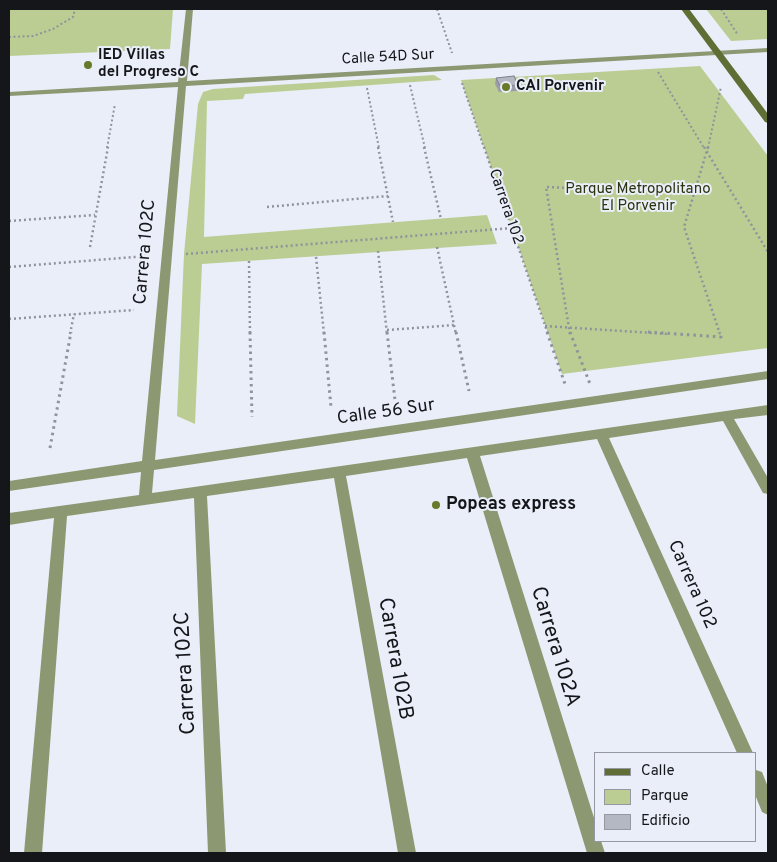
<!DOCTYPE html>
<html>
<head>
<meta charset="utf-8">
<style>
	body { margin:0 }
	#map { position:relative; width:777px; height:862px; overflow:hidden; background:#eaeef9; font-family:Overpass,sans-serif }
	canvas { display:block }
	.frame { position:absolute; inset:0; border:10px solid #15161a; pointer-events:none }
	.legend { position:absolute; left:594px; top:752px; width:162px; height:90px; box-sizing:border-box; background:#eaeef9; border:1px solid #9598a0; margin:0; padding:6px 9px; list-style:none; font-size:15px; color:#15161a }
	.legend li { display:flex; align-items:center; gap:10px; height:25px }
	.legend b { width:25px; border:1px solid #9598a0 }
</style>
</head>
<body>
<div id="map">
<canvas width="777" height="862"></canvas>
<div class="frame"></div>
<ul class="legend">
<li><b style="height:6px;background:#5f6e35"></b>Calle</li>
<li><b style="height:14px;background:#bbcd93"></b>Parque</li>
<li><b style="height:14px;background:#b4b8c3"></b>Edificio</li>
</ul>
</div>
<script>
const context = document.querySelector('canvas').getContext('2d');
context.lineJoin = 'round';
function fill(path, color) {
  context.fillStyle = color;
  context.fill(path, 'evenodd');
}
function poly(rows) {
  const path = new Path2D();
  for (const r of rows) {
    path.moveTo(r[0], r[1]);
    for (let i = 2; i < r.length; i += 2) path.lineTo(r[i], r[i + 1]);
  }
  return path;
}
function strokePath(path, color, width, dash) {
  context.strokeStyle = color;
  context.lineWidth = width;
  context.lineCap = dash ? 'butt' : 'round';
  context.setLineDash(dash || []);
  context.stroke(path);
}
function drawText(font, color, halo, rows, align = 'center') {
  context.font = font + ' Overpass,sans-serif';
  context.lineWidth = 4;
  context.setLineDash([]);
  context.textBaseline = 'middle';
  context.strokeStyle = halo;
  context.fillStyle = color;
  for (const [text, x, y, turn = 0] of rows) {
    context.save();
    context.translate(x, y);
    context.rotate((+turn || 0) * Math.PI / 180);
    context.textAlign = isNaN(turn) ? turn : align;
    if (halo) context.strokeText(text, 0, 0);
    context.fillText(text, 0, 0);
    context.restore();
  }
}
fill(poly([
	[9,9,173,9,170,49,9,56],
	[706,9,768,9,768,39,731,41],
	[700,66,768,156,768,348,562,374,461,80],
	[434,75,442,80,245,94,243,99,207,101,204,237,487,215,497,244,202,264,195,424,177,416,184,254,198,104,203,92,213,89]
]), '#bbcd93');
strokePath(poly([
	[437,9,452,53],
	[721,9,738,35],
	[9,37,33,36,53,29,73,17,75,9],
	[658,72,704,148],
	[462,83,484,148],
	[410,85,425,148],
	[367,88,379,148],
	[107,148,115,104],
	[708,148,721,87]
]), '#90939b', 2, [2, 2.5]);
strokePath(poly([
	[378,147,393,222],
	[424,147,441,219],
	[484,147,548,334],
	[704,147,768,252],
	[708,147,684,227,720,334],
	[267,207,388,196],
	[9,221,95,215],
	[90,247,108,147],
	[437,247,456,334],
	[378,251,387,334],
	[186,254,512,228],
	[316,257,324,334],
	[249,261,250,334],
	[9,267,147,256],
	[9,319,134,310],
	[545,326,668,334],
	[387,330,455,325],
	[70,334,74,314],
	[570,334,546,187,695,193]
]), '#90939b', 2.5, [2, 3]);
strokePath(poly([
	[250,332,252,417],
	[324,332,331,407],
	[387,332,395,400],
	[456,332,469,391],
	[547,332,566,387],
	[570,332,590,384],
	[648,332,721,337,719,332],
	[50,448,71,332]
]), '#90939b', 3, [2.5, 4]);
fill(poly([
	[186,9,193,9,187,81,768,48,768,52,186,86,155,460,768,371,768,379,154,470,152,493,768,405,768,415,734,419,768,478,768,494,763,493,723,421,609,438,753,753,737,753,597,439,480,456,596,824,596,841,601,841,605,853,587,853,467,458,346,476,416,853,398,853,334,478,207,496,226,853,208,853,194,498,67,516,42,853,24,853,54,518,9,525,9,513,139,495,141,472,9,491,9,481,142,461,178,87,9,96,9,92,178,82,186,9],
	[756,770,762,772,768,787,768,815,762,812,756,797,756,770]
]), '#8c9872');
fill(poly([
	[681,9,689,9,768,114,768,123,765,122,681,9]
]), '#5f6e35');
fill(poly([
	[496,78,518,85,517,91,499,92,495,84]
]), '#9b9ea8');
const building = poly([
	[514,76,518,85,500,86,496,78,514,76]
]);
fill(building, '#b4b8c3');
strokePath(building, '#7e8188', 1);
for (const [x, y, r, color] of [
	[88,65,5,"#667a2a"],
	[506,87,5,"#667a2a"],
	[436,505,5,"#667a2a"]
]) {
  const dot = new Path2D();
  dot.arc(x, y, r, 0, 2 * Math.PI);
  context.fillStyle = color;
  context.fill(dot);
  strokePath(dot, '#eaeef9', 2);
}
drawText('bold 15px', '#15161a', '#eaeef9', [
	["IED Villas",98,56],
	["del Progreso C",98,73],
	["CAI Porvenir",516,87]
], 'left');
drawText('15px', '#15161a', '#eaeef9', [
	["Calle 54D Sur",388,58,-3],
	["Carrera 102",505,207,71]
]);
drawText('15px', '#29330c', '#eaeef9', [
	["Parque Metropolitano",638,190],
	["El Porvenir",638,207]
]);
drawText('18px', '#15161a', '#eaeef9', [
	["Carrera 102C",146,252,-85],
	["Calle 56 Sur",386,413,-8],
	["Carrera 102",691,585,66]
]);
drawText('bold 18px', '#15161a', '#eaeef9', [
	["Popeas express",446,505]
], 'left');
drawText('21px', '#15161a', '#eaeef9', [
	["Carrera 102A",554,647,73],
	["Carrera 102B",394,659,80],
	["Carrera 102C",187,673,-93]
]);
</script>
</body>
</html>
